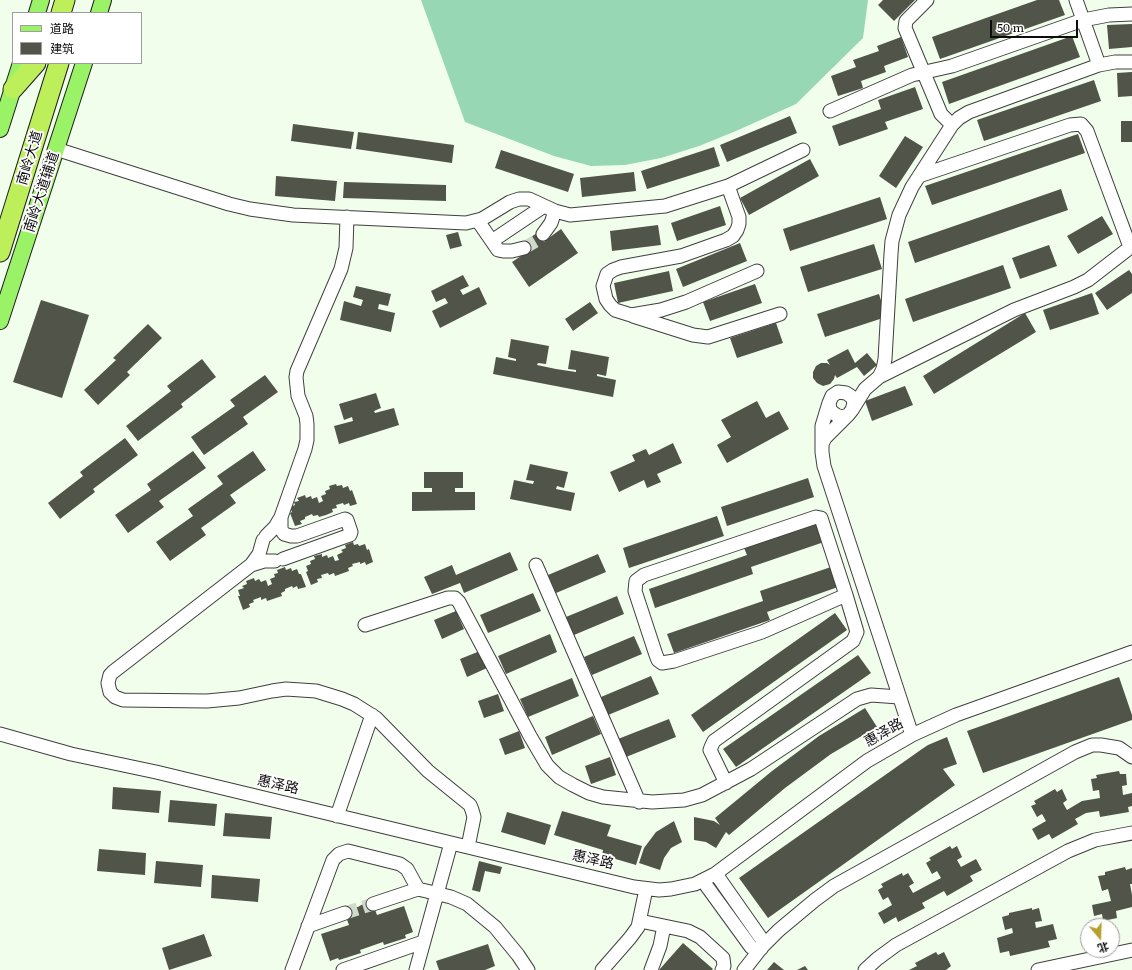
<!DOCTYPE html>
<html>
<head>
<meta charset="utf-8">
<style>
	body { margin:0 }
	#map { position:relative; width:1132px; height:970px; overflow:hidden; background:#f2feec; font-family:Literata,"Noto Sans SC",serif }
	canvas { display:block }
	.legend { position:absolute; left:12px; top:12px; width:130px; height:52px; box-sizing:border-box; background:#fff; border:1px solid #9e9e9e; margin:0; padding:5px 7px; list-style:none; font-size:12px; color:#0c0c0c }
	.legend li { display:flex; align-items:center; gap:8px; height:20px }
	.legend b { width:20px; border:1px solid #9e9e9e }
	.north { position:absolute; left:1080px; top:918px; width:40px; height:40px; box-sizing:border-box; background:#fff; border:1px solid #9e9e9e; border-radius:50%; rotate:161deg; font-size:11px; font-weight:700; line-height:16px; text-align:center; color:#0c0c0c }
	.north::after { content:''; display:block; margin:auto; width:14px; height:18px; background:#b69f2a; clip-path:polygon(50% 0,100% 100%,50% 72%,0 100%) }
	.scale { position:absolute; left:990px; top:20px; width:88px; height:18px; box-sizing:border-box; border:2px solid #0c0c0c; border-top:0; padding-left:5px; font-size:12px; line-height:14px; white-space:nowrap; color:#0c0c0c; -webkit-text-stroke:3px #fff; paint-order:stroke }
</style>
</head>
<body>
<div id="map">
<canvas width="1132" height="970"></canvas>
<ul class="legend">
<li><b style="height:5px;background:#9af367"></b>道路</li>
<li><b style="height:11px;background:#515449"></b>建筑</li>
</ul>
<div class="north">北</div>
<div class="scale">50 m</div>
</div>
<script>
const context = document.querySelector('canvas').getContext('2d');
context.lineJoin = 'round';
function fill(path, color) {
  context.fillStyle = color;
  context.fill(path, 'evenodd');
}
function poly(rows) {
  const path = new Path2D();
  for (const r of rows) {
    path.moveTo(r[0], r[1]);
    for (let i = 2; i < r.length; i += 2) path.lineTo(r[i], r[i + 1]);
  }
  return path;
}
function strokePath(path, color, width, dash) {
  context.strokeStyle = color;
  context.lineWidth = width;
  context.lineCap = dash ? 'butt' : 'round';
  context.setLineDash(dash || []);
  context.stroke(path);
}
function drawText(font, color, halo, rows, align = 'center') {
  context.font = font + ' Literata,"Noto Sans SC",serif';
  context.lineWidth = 4;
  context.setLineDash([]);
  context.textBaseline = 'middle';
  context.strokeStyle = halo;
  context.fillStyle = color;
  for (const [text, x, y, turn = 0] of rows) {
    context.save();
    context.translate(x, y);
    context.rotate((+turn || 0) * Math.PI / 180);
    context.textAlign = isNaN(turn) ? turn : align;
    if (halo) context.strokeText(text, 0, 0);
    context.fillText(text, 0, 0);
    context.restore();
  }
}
fill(poly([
	[421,0,868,0,863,38,796,104,736,131,699,146,661,158,625,165,591,166,554,156,465,122]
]), '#97d7b3');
fill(poly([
	[883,0,915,0,894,21,878,5],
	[1037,0,1059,0,1065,15,940,59,932,37],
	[1132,24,1132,47,1109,49,1107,25],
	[1072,36,1080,57,949,104,942,82],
	[901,37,908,57,884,66,886,72,861,81,863,88,838,96,831,76,856,67,853,60,879,51,877,46],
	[1132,72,1132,96,1118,97,1117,73],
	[1094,80,1101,101,984,141,977,120],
	[915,87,923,109,885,122,888,129,839,146,832,126,881,109,878,100],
	[790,116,797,133,727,162,720,145],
	[1121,121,1132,121,1132,142,1121,142],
	[293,124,354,132,351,149,291,141],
	[358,132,454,145,452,163,356,149],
	[1078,134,1085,153,932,205,925,186],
	[905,136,923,147,896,188,879,176],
	[714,147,720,166,647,189,641,171],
	[501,150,574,174,568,192,495,168],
	[810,159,819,176,749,215,740,198],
	[634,172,636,191,582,197,580,178],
	[276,176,337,181,335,201,275,196],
	[344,182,446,185,446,201,343,198],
	[1061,189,1068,210,915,263,908,242],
	[880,197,887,219,790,251,783,229],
	[720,206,726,225,677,241,671,223],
	[1102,216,1113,234,1078,254,1067,236],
	[658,225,661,245,612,251,610,231],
	[561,229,578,253,529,287,512,262,527,252,522,243,540,231,546,240],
	[458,232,462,246,450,249,446,235],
	[740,243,747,261,683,287,676,269],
	[874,244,882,269,808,292,800,267],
	[1049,245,1057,266,1020,279,1012,258],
	[1003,265,1011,288,913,322,905,299],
	[1129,270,1132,274,1132,293,1107,310,1095,293],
	[669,271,673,291,618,303,614,283],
	[463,275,469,286,460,290,463,295,479,287,487,304,440,328,432,311,448,303,445,298,436,302,431,291],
	[755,284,762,303,710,321,703,302],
	[356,286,391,294,388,306,379,304,378,309,395,313,391,332,340,320,344,301,361,306,363,300,353,297],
	[1092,293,1099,314,1050,330,1043,310],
	[879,294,886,317,825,337,817,314],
	[41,300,89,315,62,398,13,382],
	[590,302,598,313,573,331,565,319],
	[1025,313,1036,332,934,394,923,376],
	[776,323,783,343,737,358,730,338],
	[148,324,162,338,127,372,130,375,98,405,84,390,116,360,113,358],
	[511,339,549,346,546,364,538,363,537,365,556,369,576,372,576,370,568,369,571,350,609,357,606,376,597,374,597,376,616,380,613,397,493,374,496,357,516,361,516,359,508,357],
	[848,349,855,363,867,353,877,365,864,376,857,367,837,378,835,375,834,379,830,384,823,386,817,383,813,378,813,372,816,366,821,363,827,363,830,365,827,360],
	[202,359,216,377,181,404,183,407,138,441,126,426,171,391,167,386],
	[265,375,278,392,243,417,248,424,204,455,191,437,235,406,230,400],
	[905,386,913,405,872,421,865,401],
	[376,393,381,408,374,411,375,413,394,408,399,425,339,444,334,426,353,421,352,417,344,420,339,404],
	[757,401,766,418,779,411,789,429,727,463,717,445,731,437,721,420],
	[125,438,138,455,93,489,95,492,60,519,48,503,83,476,80,472],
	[673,443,682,463,657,474,661,482,647,488,644,480,619,492,610,472,635,461,632,455,646,449,649,455],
	[193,451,206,468,159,501,164,507,128,533,115,515,151,490,147,484],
	[253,451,266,470,230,495,236,503,201,528,206,535,170,561,156,542,193,516,188,509,223,484,217,476],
	[530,464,568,472,564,488,557,486,556,489,575,493,571,511,510,499,514,480,533,484,534,481,526,480],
	[424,472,463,472,463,488,455,488,455,492,475,492,475,510,412,511,412,492,432,492,432,488,424,488],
	[808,478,814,497,727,526,721,507],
	[336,484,337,486,342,485,343,488,348,486,350,491,352,490,357,504,350,506,349,503,344,505,343,503,336,505,337,508,332,509,333,512,326,515,319,517,318,515,313,516,312,514,305,517,305,519,300,521,302,524,295,526,290,513,292,512,290,507,295,505,294,502,299,501,297,498,305,495,306,498,311,496,312,499,317,497,319,503,323,501,321,496,326,494,325,491,330,489,329,486],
	[717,516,724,536,629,568,623,548],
	[817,523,824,542,751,567,753,574,655,608,649,589,747,555,744,548],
	[353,542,354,545,358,544,359,546,365,544,367,550,369,549,373,562,366,565,365,562,360,564,360,562,352,564,353,566,348,568,349,571,335,576,334,573,329,575,328,573,321,575,322,578,317,579,318,582,311,585,306,572,308,571,306,566,311,564,310,561,315,559,314,556,322,554,322,557,327,555,328,558,333,556,335,561,339,560,337,555,343,552,341,550,346,548,345,545],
	[510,552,518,570,464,593,460,583,432,594,424,577,452,565,456,575],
	[598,554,606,572,556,593,548,575],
	[285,567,286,570,291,568,292,571,297,569,299,574,301,574,306,587,298,589,297,586,293,588,292,586,285,589,285,591,281,593,282,596,267,601,266,598,261,600,261,597,253,600,254,602,249,604,250,607,243,610,238,596,240,596,238,590,244,588,242,586,247,584,246,581,254,578,255,581,259,579,261,582,266,580,268,586,272,584,270,579,275,577,274,574,278,573,277,570],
	[831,567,838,587,767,612,770,620,674,653,667,634,763,601,760,591],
	[533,593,541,611,488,633,480,615],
	[617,596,624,614,574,635,566,617],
	[456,611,464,629,442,639,434,620],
	[835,613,847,630,703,732,691,715],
	[550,634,557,652,506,674,498,656],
	[634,636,642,654,592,675,584,657],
	[480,651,487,668,467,677,460,659],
	[858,655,871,673,736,767,723,749],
	[651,676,659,694,608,715,601,697],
	[1119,677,1132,715,1132,720,983,773,967,731],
	[572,678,579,696,528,717,520,699],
	[498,694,504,711,484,718,478,701],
	[865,708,877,727,831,754,785,788,729,835,726,832,716,848,706,842,694,840,694,817,714,821,720,825,715,818,772,771,819,736],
	[593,716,601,734,552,755,545,737],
	[669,719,676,737,626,757,618,739],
	[519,731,525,748,505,755,499,739],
	[947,737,957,764,943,769,955,785,768,918,739,878,922,749,928,745],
	[610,757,616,775,591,784,585,766],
	[1119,771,1120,774,1126,774,1127,785,1122,786,1123,795,1132,793,1132,806,1128,807,1129,812,1100,817,1099,811,1086,813,1075,819,1078,824,1052,839,1049,834,1038,840,1032,829,1046,821,1042,814,1037,817,1031,806,1036,804,1034,801,1055,789,1057,792,1062,789,1067,800,1063,803,1067,810,1082,801,1100,798,1099,790,1093,791,1091,779,1097,778,1096,775],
	[113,787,161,791,159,813,112,809],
	[170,800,217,804,215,826,168,822],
	[562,811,611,825,607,836,642,846,636,865,602,855,603,850,554,835],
	[507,812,551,825,545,845,501,832],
	[225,813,272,817,270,839,223,836],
	[674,821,682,842,671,848,664,858,660,870,639,863,644,848,656,832],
	[950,846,952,849,957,846,962,857,957,860,961,867,976,859,982,870,970,876,973,881,947,896,944,891,922,903,925,908,898,922,896,917,884,924,878,913,892,905,888,897,883,900,878,890,883,887,881,884,902,873,903,876,908,873,914,883,909,886,913,893,941,878,937,871,932,874,926,863,931,860,929,858],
	[99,849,146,853,145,875,97,871],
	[156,861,203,865,201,887,154,883],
	[479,861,502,867,500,874,485,871,480,892,472,890],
	[1125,867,1126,870,1132,868,1132,884,1130,884,1132,895,1132,907,1116,911,1117,918,1103,921,1102,914,1094,916,1092,905,1111,901,1108,889,1102,891,1098,876,1105,875,1105,872],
	[212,875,260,879,258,902,211,898],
	[371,899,377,915,404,906,413,932,405,935,406,938,384,945,383,942,360,950,361,953,339,960,338,958,330,961,321,934,349,925,343,909,358,907],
	[1032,908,1032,910,1039,908,1042,921,1035,922,1036,928,1053,924,1057,939,1048,941,1050,947,1010,956,1009,951,1000,953,997,938,1013,933,1012,928,1005,930,1002,917,1009,915,1009,913],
	[204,934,212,956,169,970,162,948],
	[683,943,713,969,712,970,659,970],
	[488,944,495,966,485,970,439,970,436,961],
	[936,952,938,955,944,952,951,966,946,970,909,970,917,966,915,963],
	[774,962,784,970,767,970],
	[805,966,808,970,797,970]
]), '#515449');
strokePath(poly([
	[524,248,536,241,543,234],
	[345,913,373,904]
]), '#d0daca', 13, [13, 6]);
const minor = poly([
	[927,0,906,21,905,28,941,114,952,125],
	[1076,0,1099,65],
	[830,111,912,75,952,66,1083,20,1109,15,1132,14],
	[56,149,229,204,250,209,293,215,466,223,482,219,510,202,519,199,529,199,555,211,570,215,665,206,728,186,803,150],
	[919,176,1070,125,1081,124,1087,131,1130,247],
	[728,186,739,217,739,224,737,230,733,236,726,240,681,256,621,267,613,270,607,274,603,286,606,299,610,305,615,310,631,315,661,310,686,302,757,271],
	[478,221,498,250,503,251,512,251,524,248],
	[543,234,551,223,555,211],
	[492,241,544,206],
	[633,316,693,335,708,337,780,314],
	[879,377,1014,310,1074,287,1088,280,1132,246],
	[829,403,822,426,822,452,824,466,912,735],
	[852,410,865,389,879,377,883,369,885,359,891,254,892,241,899,215,912,187,952,125,959,118,969,112,1099,65,1115,62,1132,62],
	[822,444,825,438,848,415,852,410,854,403,852,397,846,393,838,392,832,396,829,403,830,410,836,415,842,417,848,415],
	[281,517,281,529,284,534,291,536,297,536,345,519,347,520,351,532,350,535,283,559],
	[266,536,275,527,281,517,305,449,307,440,307,424,306,416,298,396,296,377,297,371,341,269,346,248,347,217],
	[263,540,259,554,251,565,113,672,110,675,108,683,110,692,115,697,123,700,207,701,239,698,272,691,286,689,316,691,342,699,354,704,376,718,428,771,470,805,472,810,474,817,468,847],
	[251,565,264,561,275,561],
	[536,565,639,802],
	[365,625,448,598,455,598,459,602,530,736,547,765,559,777,573,785,589,793,603,797,652,802,684,800,702,795,751,769,857,699,871,695,899,697],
	[0,734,71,754,156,772,634,887,659,890,671,889,695,884,715,874,867,761,912,735,956,715,1132,652],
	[726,783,712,754,710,750,712,745,714,741,853,641,857,632,846,595,762,632,674,661,662,663,658,660,656,655,635,591,636,581,644,575,816,517,821,518,846,595],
	[337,816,372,715],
	[703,881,751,947,755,950,761,949,764,944,763,941,716,874],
	[373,904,418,889],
	[640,921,688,931,700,937,723,958,724,966,722,970],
	[308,926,345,913],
	[292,970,333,860,339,854,348,851,400,864,407,869,418,889,451,897,467,904,495,927,518,955,528,970],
	[343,970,423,942],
	[416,970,451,843],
	[602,970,630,938,638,927,646,889],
	[651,970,660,946,664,926],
	[744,970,762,947,779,930,815,900,834,886,1075,752,1092,745,1101,745,1119,748,1132,757],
	[865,970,877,959,896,945,1068,851,1095,840,1132,833],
	[1038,970,1132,950]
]);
const major = poly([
	[37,13,41,0],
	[99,13,103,0],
	[0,129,21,63],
	[0,321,84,63]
]);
const highway = poly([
	[61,13,65,0],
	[13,89,36,63],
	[0,252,59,63]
]);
strokePath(minor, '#3f3f3f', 15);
strokePath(major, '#1d1d1d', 18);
strokePath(highway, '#1d1d1d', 21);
strokePath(minor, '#fff', 13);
strokePath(major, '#9af367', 16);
strokePath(highway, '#bcef5a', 19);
drawText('14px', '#0c0c0c', '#fff', [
	["南岭大道",30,158,-73],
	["南岭大道辅道",42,192,-72],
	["惠泽路",884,733,-30],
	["惠泽路",278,785,13],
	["惠泽路",593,860,13]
]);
</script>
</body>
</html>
